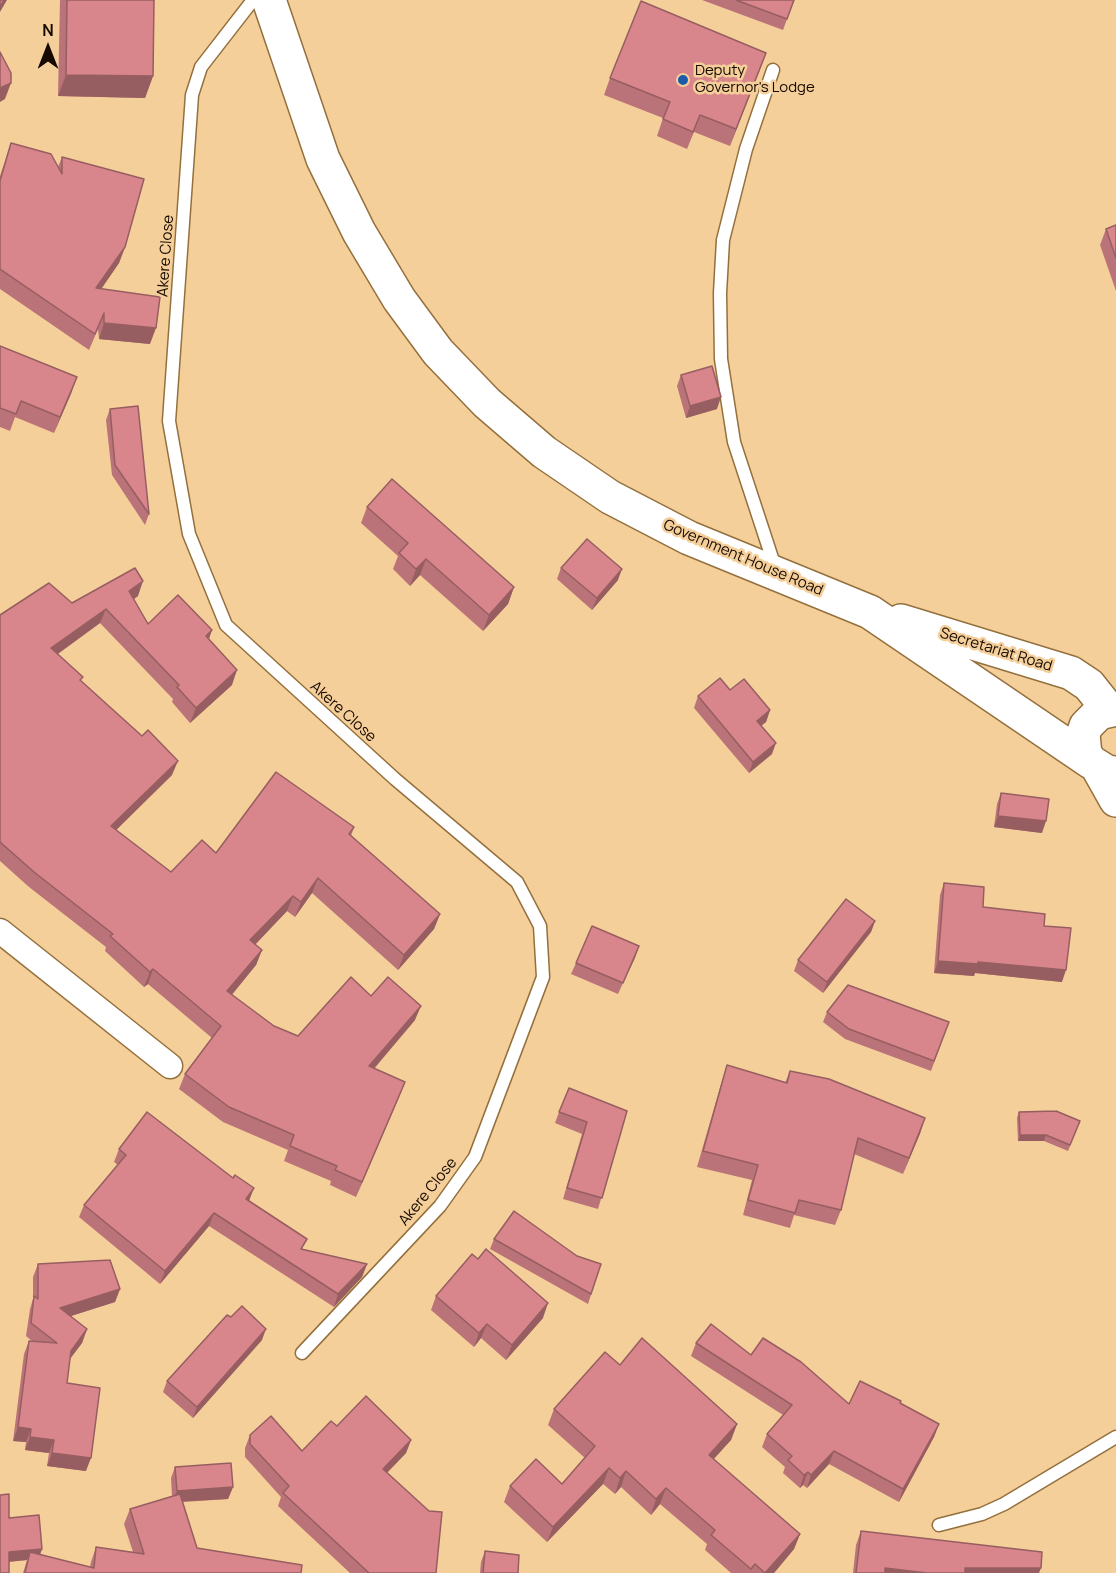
<!DOCTYPE html>
<html>
<head>
<meta charset="utf-8">
<style>
	body { margin:0 }
	#map { position:relative; width:1116px; height:1573px; overflow:hidden; background:#f5cf9a; font-family:Manrope,sans-serif }
	canvas { display:block }
	.north { position:absolute; left:18px; top:18px; width:60px; height:60px; -webkit-text-stroke:4px #f5cf9a; paint-order:stroke; rotate:0deg; font-size:16px; font-weight:700; line-height:24px; text-align:center; color:#160900 }
	.north::after { content:''; display:block; margin:auto; width:21px; height:27px; background:#160900; clip-path:polygon(50% 0,100% 100%,50% 72%,0 100%) }
</style>
</head>
<body>
<div id="map">
<canvas width="1116" height="1573"></canvas>
<div class="north">N</div>
</div>
<script>
const context = document.querySelector('canvas').getContext('2d');
context.lineJoin = 'round';
function poly(rows) {
  const path = new Path2D();
  for (const r of rows) {
    path.moveTo(r[0], r[1]);
    for (let i = 2; i < r.length; i += 2) path.lineTo(r[i], r[i + 1]);
  }
  return path;
}
function strokePath(path, color, width, dash) {
  context.strokeStyle = color;
  context.lineWidth = width;
  context.lineCap = dash ? 'butt' : 'round';
  context.setLineDash(dash || []);
  context.stroke(path);
}
function fill(path, color) {
  context.fillStyle = color;
  context.fill(path, 'evenodd');
}
function drawText(font, color, halo, rows, align = 'center') {
  context.font = font + ' Manrope,sans-serif';
  context.lineWidth = 5;
  context.setLineDash([]);
  context.textBaseline = 'middle';
  context.strokeStyle = halo;
  context.fillStyle = color;
  for (const [text, x, y, turn = 0] of rows) {
    context.save();
    context.translate(x, y);
    context.rotate((+turn || 0) * Math.PI / 180);
    context.textAlign = isNaN(turn) ? turn : align;
    if (halo) context.strokeText(text, 0, 0);
    context.fillText(text, 0, 0);
    context.restore();
  }
}
const lane = poly([
	[253,0,201,67,192,95,169,421,189,534,226,625,395,779,517,882,540,926,543,977,475,1157,440,1206,302,1353],
	[773,70,746,149,723,240,720,293,721,359,734,442,775,567],
	[939,1525,982,1514,1004,1504,1116,1437]
]);
const street = poly([
	[0,931,170,1066]
]);
const secondary = poly([
	[269,0,323,159,359,232,399,299,438,352,487,403,544,452,610,497,689,538,870,612,1091,762],
	[901,621,1071,673,1089,685,1108,709],
	[1116,709,1099,713,1086,726,1083,735,1085,754,1091,762,1107,772,1116,773],
	[1098,768,1116,800]
]);
strokePath(lane, '#93703d', 15);
strokePath(street, '#93703d', 27);
strokePath(secondary, '#93703d', 36);
strokePath(lane, '#fff', 12);
strokePath(street, '#fff', 24);
strokePath(secondary, '#fff', 33);
fill(poly([
	[60,0,154,0,153,76,145,98,58,96],
	[702,0,794,0,783,30],
	[766,53,730,146,694,132,687,149,657,136,663,118,604,95,610,78],
	[11,143,58,167,62,157,125,247,119,263,101,289,150,344,99,339,98,329,89,350,0,289,0,176],
	[1116,225,1116,291,1100,245,1106,229],
	[0,346,77,377,54,433,15,417,10,431,0,427],
	[681,375,717,409,686,418,677,386],
	[110,409,149,514,145,525,112,475,106,420],
	[367,507,514,587,508,604,483,631,420,575,410,586,393,569,398,556,361,523],
	[561,568,618,580,592,610,557,579],
	[138,596,134,599,148,624,209,639,232,685,190,723,172,702,173,699,100,623,58,654,82,682,172,775,116,830,171,872,216,853,354,827,351,836,440,914,434,929,398,970,312,893,295,917,287,911,255,945,262,950,256,965,232,995,274,1026,298,1036,371,996,415,1020,374,1069,399,1097,356,1197,330,1185,331,1181,284,1161,288,1150,223,1122,179,1089,185,1074,212,1038,148,984,144,987,105,951,106,947,29,887,0,861,0,615,72,603],
	[730,690,770,710,766,722,761,726,772,754,749,773,694,708,698,696],
	[1001,793,1042,833,994,827,997,804],
	[944,883,983,907,1062,982,975,973,974,976,934,973,940,895],
	[875,921,871,932,823,993,794,971,798,960],
	[639,946,618,994,571,974,576,963],
	[827,1012,949,1022,931,1071,845,1039,823,1022],
	[727,1065,785,1083,790,1071,925,1118,903,1174,854,1154,841,1210,835,1225,794,1215,790,1228,743,1215,752,1180,697,1167,722,1081],
	[627,1111,598,1209,563,1199,582,1134,555,1123,559,1112],
	[1019,1112,1080,1121,1068,1151,1044,1141,1018,1141,1017,1118],
	[119,1149,249,1201,303,1249,367,1264,362,1277,334,1307,209,1226,160,1284,79,1217,84,1205,118,1165,114,1162],
	[494,1239,601,1264,588,1304,490,1249],
	[38,1264,120,1289,115,1302,71,1316,87,1329,82,1343,70,1359,67,1383,86,1471,47,1466,49,1453,25,1450,26,1442,13,1441,24,1354,29,1341,32,1341,26,1336,30,1309,33,1299,33,1277],
	[436,1296,543,1318,506,1360,481,1338,474,1347,431,1310],
	[262,1340,193,1418,163,1392,167,1381],
	[696,1343,751,1355,849,1404,900,1403,939,1424,934,1437,899,1502,829,1464,807,1488,803,1485,800,1488,783,1473,785,1467,762,1447,767,1434,783,1415,691,1356],
	[620,1365,737,1424,731,1440,713,1459,800,1534,794,1549,774,1573,731,1573,705,1550,707,1544,660,1504,651,1515,621,1487,615,1494,603,1484,547,1542,504,1502,510,1486,562,1484,585,1458,548,1425,554,1409],
	[337,1426,411,1440,406,1453,387,1473,436,1573,350,1573,278,1506,281,1497,245,1457,245,1448,250,1435,302,1451],
	[175,1467,233,1487,228,1499,183,1502,197,1548,301,1573,23,1573,27,1560,9,1562,9,1518,42,1549,40,1555,90,1567,91,1562,96,1547,133,1552,124,1524,130,1509,172,1496,171,1478],
	[861,1531,1039,1573,853,1573,856,1545],
	[485,1551,518,1573,480,1573,481,1562]
]), '#ba7378');
fill(poly([
	[4,0,7,0,0,12,0,7],
	[766,53,760,69,730,146,736,129],
	[66,75,153,76,145,98,58,96],
	[11,83,5,99,0,102,0,88],
	[125,247,119,263,91,304,96,288],
	[104,323,156,328,150,344,99,339],
	[77,377,71,394,54,433,60,417],
	[721,397,717,409,686,418,690,406],
	[426,559,420,575,410,586,416,569],
	[622,569,618,580,592,610,597,598],
	[143,581,138,596,124,606,129,591],
	[514,587,508,604,483,631,489,615],
	[106,609,100,623,45,663,51,648],
	[212,630,207,645,206,636],
	[237,670,232,685,190,723,196,708],
	[770,710,766,722,753,732,757,721],
	[776,743,772,754,749,773,753,762],
	[178,761,172,775,105,841,111,826],
	[998,816,1046,821,1042,833,994,827],
	[318,878,312,893,295,917,301,902],
	[293,896,287,911,245,955,250,940],
	[440,914,434,929,398,970,404,955],
	[875,921,871,932,823,993,827,982],
	[639,946,635,958,618,994,623,983],
	[262,950,256,965,222,1006,227,991],
	[938,961,978,962,1066,970,1062,982,975,973,974,976,934,973],
	[153,969,148,984,144,987,150,972],
	[421,1006,415,1020,363,1081,369,1066],
	[405,1082,399,1097,356,1197,362,1182],
	[925,1118,920,1134,903,1174,909,1158],
	[1020,1135,1046,1135,1044,1141,1018,1141],
	[254,1188,249,1201,246,1199],
	[214,1213,209,1226,160,1284,165,1271],
	[367,1264,362,1277,334,1307,338,1294],
	[120,1289,115,1302,55,1321,60,1308],
	[548,1303,543,1318,506,1360,512,1345],
	[487,1324,481,1338,474,1347,479,1333],
	[87,1329,82,1343,66,1364,71,1351],
	[266,1329,262,1340,193,1418,197,1407],
	[737,1424,731,1440,703,1471,709,1455],
	[939,1424,934,1437,899,1502,903,1489],
	[18,1427,31,1429,26,1442,13,1441],
	[30,1437,54,1440,49,1453,25,1450],
	[411,1440,406,1453,378,1482,383,1469],
	[834,1451,829,1464,807,1488,811,1475],
	[52,1453,91,1458,86,1471,47,1466],
	[609,1468,603,1484,547,1542,553,1527],
	[626,1471,621,1487,615,1494,620,1478],
	[808,1472,803,1485,800,1488,804,1475],
	[233,1487,228,1499,172,1502,177,1491],
	[666,1488,660,1504,651,1515,656,1499],
	[800,1534,794,1549,774,1573,765,1573],
	[42,1549,38,1559,30,1552,27,1560,5,1562,9,1552],
	[885,1568,927,1573,883,1573],
	[965,1568,1041,1568,1039,1573,964,1573]
]), '#975e61');
const building = poly([
	[0,0,4,0,0,7,0,0],
	[67,0,154,0,153,76,66,75,67,0],
	[736,0,794,0,787,19,736,0],
	[641,1,766,53,736,129,700,115,693,132,663,119,670,102,610,78,641,1],
	[0,52,11,73,11,83,0,88,0,52],
	[11,143,51,154,62,174,62,157,144,179,125,247,96,288,160,297,156,328,104,323,104,313,95,334,0,269,0,181,11,143],
	[1116,225,1116,258,1106,229,1116,225],
	[0,346,77,377,60,417,21,401,16,414,0,408,0,346],
	[712,366,721,397,690,406,681,375,712,366],
	[138,406,149,514,115,465,110,409,138,406],
	[392,479,514,587,489,615,426,559,416,569,399,553,408,543,367,507,392,479],
	[587,539,622,569,597,598,561,568,587,539],
	[135,568,143,581,129,591,148,624,178,595,212,630,206,636,237,670,196,708,177,687,179,685,106,609,51,648,83,677,80,680,142,736,148,730,178,761,111,826,171,872,202,840,216,853,276,772,354,827,349,834,440,914,404,955,318,878,301,902,293,896,250,940,262,950,227,991,274,1026,298,1036,351,977,371,996,388,977,421,1006,369,1066,405,1082,362,1182,335,1170,337,1166,290,1146,294,1135,229,1107,185,1074,221,1026,153,969,150,972,110,936,113,934,34,872,0,842,0,615,49,583,72,603,135,568],
	[720,678,730,690,744,679,770,710,757,721,776,743,753,762,698,696,720,678],
	[1001,793,1049,799,1046,821,998,816,1001,793],
	[944,883,984,887,983,907,1045,914,1044,926,1071,928,1066,970,978,962,978,964,938,961,944,883],
	[846,899,875,921,827,982,798,960,846,899],
	[592,926,639,946,623,983,576,963,592,926],
	[848,985,949,1022,934,1061,849,1029,827,1012,848,985],
	[727,1065,787,1083,790,1071,829,1079,925,1118,909,1158,858,1138,841,1210,799,1200,795,1213,748,1200,758,1165,703,1151,727,1065],
	[569,1088,627,1111,602,1198,567,1188,587,1122,559,1112,569,1088],
	[1056,1111,1080,1121,1070,1145,1046,1135,1020,1135,1019,1112,1056,1111],
	[147,1112,233,1178,235,1175,254,1188,246,1199,307,1239,301,1249,367,1264,338,1294,214,1213,165,1271,84,1205,126,1155,119,1149,147,1112],
	[514,1211,577,1256,601,1264,591,1294,494,1239,514,1211],
	[486,1249,548,1303,512,1345,487,1324,479,1333,436,1296,472,1254,478,1259,486,1249],
	[110,1260,120,1289,60,1308,87,1329,71,1351,67,1383,100,1388,91,1458,52,1453,54,1440,30,1437,31,1429,18,1427,29,1341,57,1343,31,1323,34,1296,38,1299,38,1264,110,1260],
	[242,1306,266,1329,197,1407,167,1381,227,1315,231,1317,242,1306],
	[711,1324,751,1355,763,1338,801,1362,849,1404,860,1381,901,1401,900,1403,939,1424,903,1489,834,1451,811,1475,808,1472,804,1475,788,1460,792,1456,767,1434,792,1405,696,1343,711,1324],
	[642,1338,737,1424,709,1455,800,1534,765,1573,755,1564,751,1569,711,1535,715,1530,666,1488,656,1499,626,1471,620,1478,609,1468,553,1527,510,1486,536,1459,562,1484,595,1446,554,1409,605,1352,620,1365,642,1338],
	[366,1396,411,1440,383,1469,429,1511,442,1512,436,1573,369,1573,283,1493,289,1486,250,1444,250,1435,271,1416,302,1451,331,1421,337,1426,366,1396],
	[231,1463,233,1487,177,1491,175,1467,231,1463],
	[9,1494,9,1518,39,1515,42,1549,9,1552,9,1573,0,1573,0,1495,9,1494],
	[180,1494,197,1548,302,1565,301,1573,25,1573,30,1552,94,1568,96,1547,144,1554,130,1509,180,1494],
	[861,1531,1042,1552,1041,1568,965,1568,965,1573,927,1573,885,1568,885,1573,856,1573,861,1531],
	[485,1551,519,1555,518,1573,483,1573,485,1551]
]);
fill(building, '#d8868b');
strokePath(building, '#975e61', 1.5);
for (const [x, y, r, color] of [
	[683,80,6,"#195cac"]
]) {
  const dot = new Path2D();
  dot.arc(x, y, r, 0, 2 * Math.PI);
  context.fillStyle = color;
  context.fill(dot);
  strokePath(dot, '#f5cf9a', 2);
}
drawText('15px', '#160900', '#f5cf9a', [
	["Deputy",695,71],
	["Governor's Lodge",695,88]
], 'left');
drawText('15px', '#160900', '#f5cf9a', [
	["Akere Close",166,256,-86],
	["Government House Road",743,558,23],
	["Secretariat Road",996,650,17],
	["Akere Close",343,712,42],
	["Akere Close",428,1192,-51]
]);
</script>
</body>
</html>
